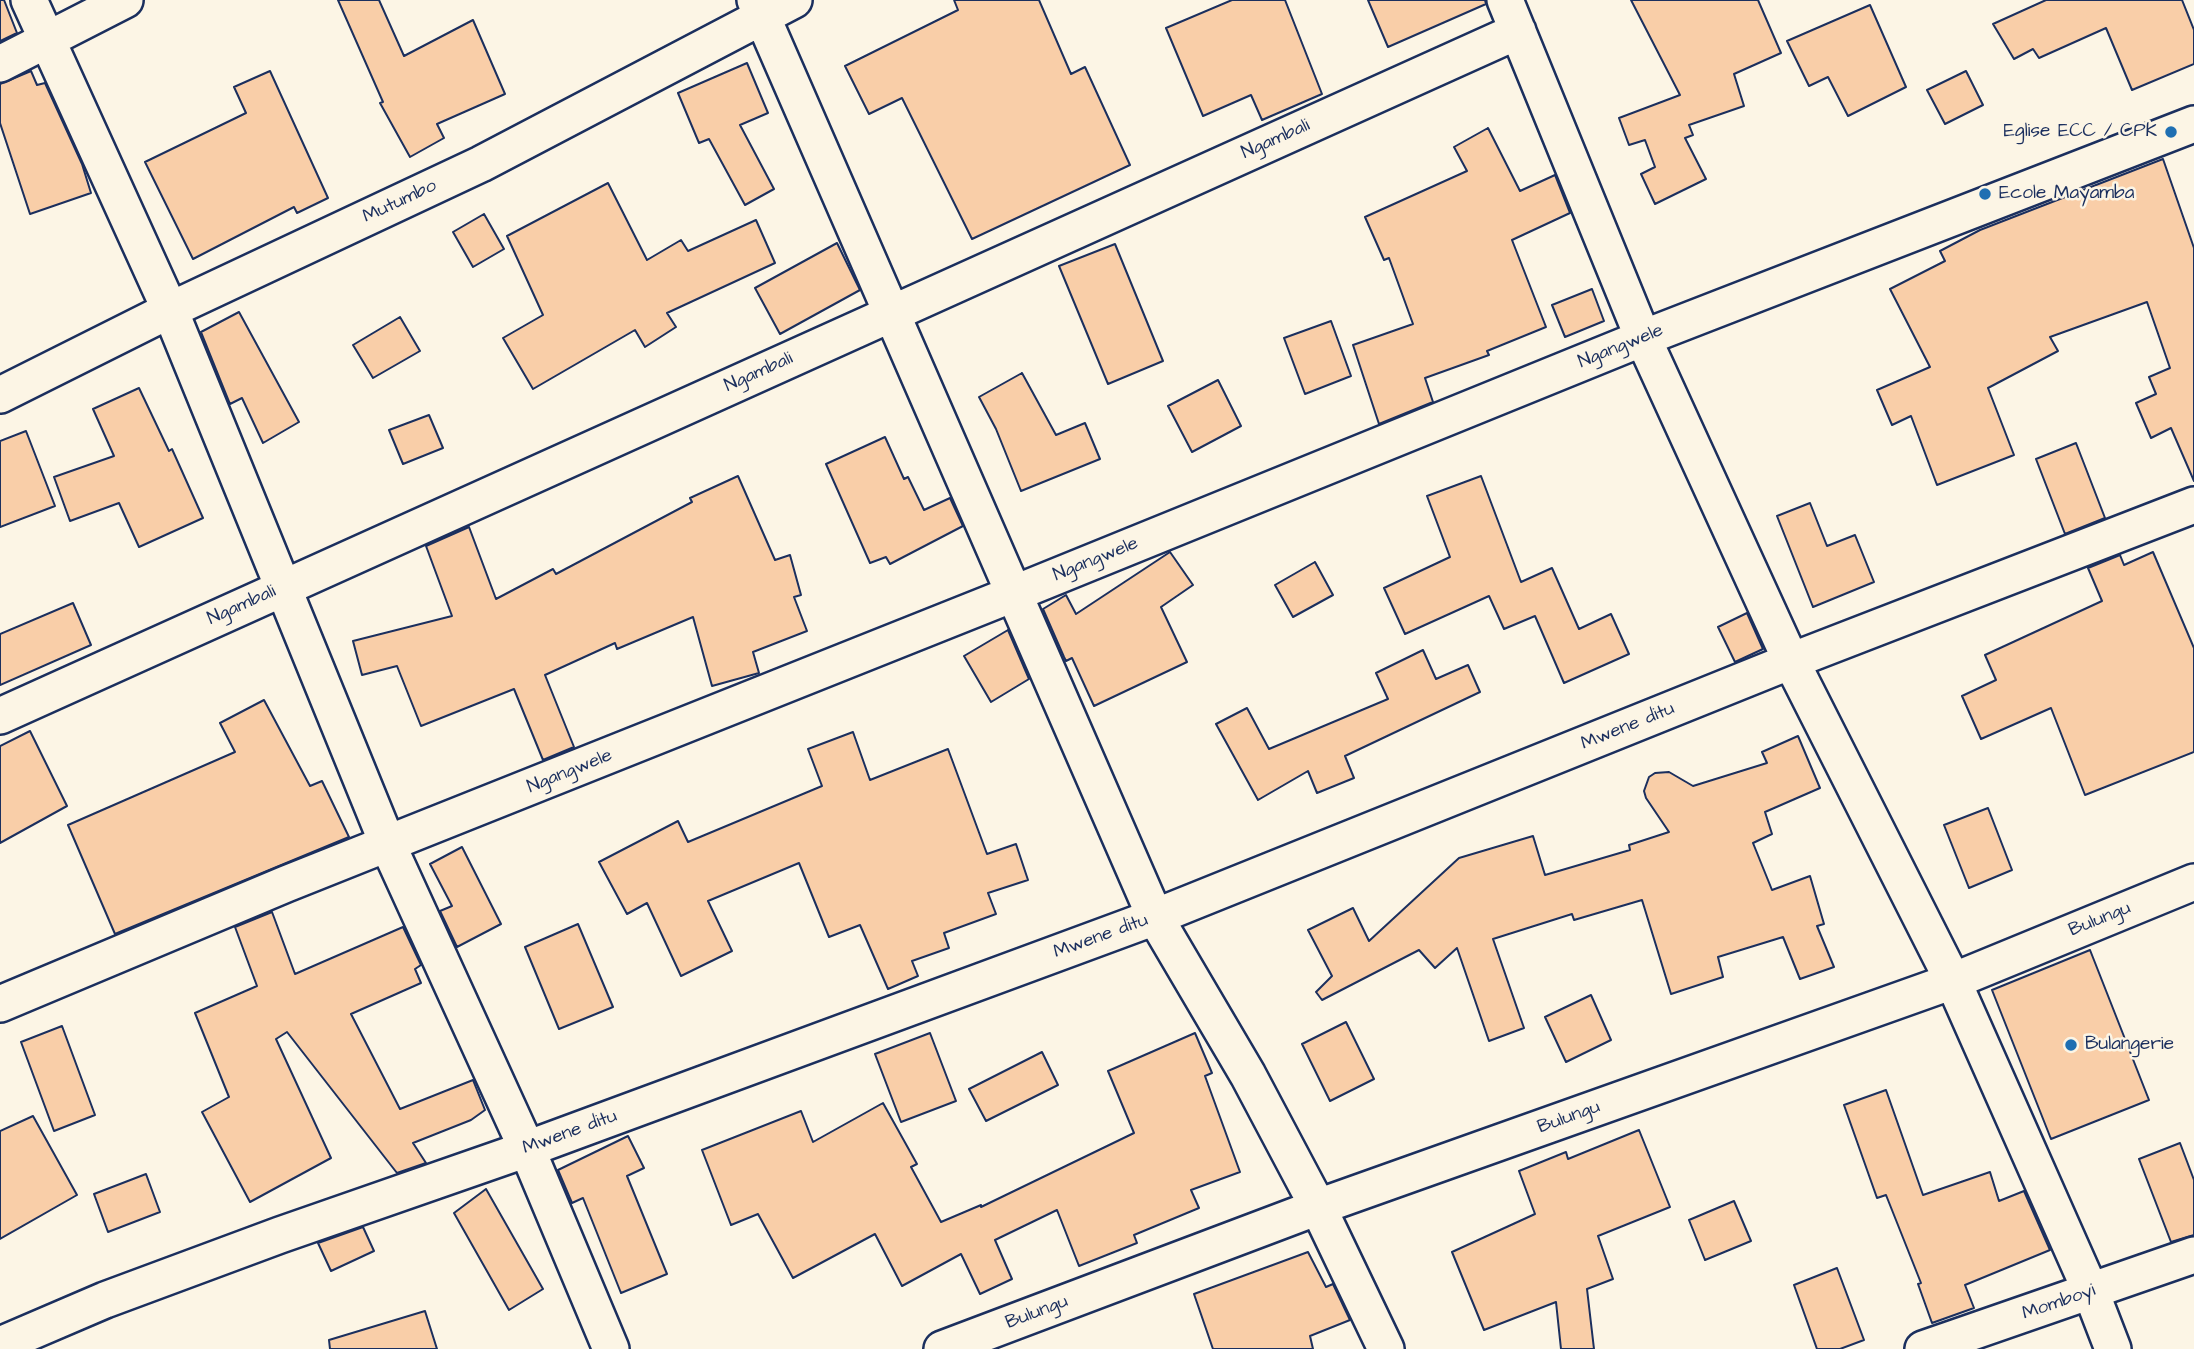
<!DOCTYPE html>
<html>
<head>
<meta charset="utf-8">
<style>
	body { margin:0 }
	canvas { display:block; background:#fcf5e5 }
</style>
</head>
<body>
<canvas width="2194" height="1349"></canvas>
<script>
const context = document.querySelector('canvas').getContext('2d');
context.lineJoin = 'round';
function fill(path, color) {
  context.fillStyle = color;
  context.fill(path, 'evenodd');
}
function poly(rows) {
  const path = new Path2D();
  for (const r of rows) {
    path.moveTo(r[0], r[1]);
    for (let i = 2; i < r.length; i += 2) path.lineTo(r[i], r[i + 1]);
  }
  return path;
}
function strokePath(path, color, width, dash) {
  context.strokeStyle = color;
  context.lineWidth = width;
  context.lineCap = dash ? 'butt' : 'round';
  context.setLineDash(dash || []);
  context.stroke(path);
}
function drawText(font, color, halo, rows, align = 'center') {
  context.font = font + ' "Architects Daughter",sans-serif';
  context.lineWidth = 5;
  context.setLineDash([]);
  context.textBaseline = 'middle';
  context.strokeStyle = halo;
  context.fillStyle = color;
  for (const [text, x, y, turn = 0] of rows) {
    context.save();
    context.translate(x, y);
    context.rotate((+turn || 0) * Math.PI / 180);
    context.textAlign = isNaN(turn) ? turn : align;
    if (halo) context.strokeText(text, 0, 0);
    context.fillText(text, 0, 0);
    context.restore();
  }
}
const building = poly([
	[0,0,4,0,17,33,0,41,0,0],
	[338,0,379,0,404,56,473,20,505,94,437,124,444,138,410,157,380,103,383,102,338,0],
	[954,0,1039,0,1071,74,1085,67,1130,165,972,239,902,98,869,114,845,66,958,10,954,0],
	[1232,0,1285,0,1322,94,1262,120,1251,95,1203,116,1166,28,1232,0],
	[1368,0,1485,0,1486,4,1388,47,1368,0],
	[1631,0,1758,0,1781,53,1734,74,1744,106,1689,125,1693,135,1685,138,1706,179,1655,204,1641,174,1655,167,1645,140,1629,145,1619,118,1680,95,1631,0],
	[2046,0,2182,0,2194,30,2194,64,2132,90,2106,28,2039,58,2033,49,2014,59,1993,24,2046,0],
	[1870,5,1906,87,1848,116,1828,77,1809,86,1787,41,1870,5],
	[747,63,768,113,740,125,774,189,745,205,709,139,699,143,678,93,747,63],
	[31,71,37,85,45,83,82,164,91,193,30,214,0,123,0,84,31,71],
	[270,71,328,198,297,213,294,207,193,259,145,162,246,113,234,87,270,71],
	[1966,71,1983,105,1945,124,1927,90,1966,71],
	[1488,128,1520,191,1555,175,1570,213,1512,240,1546,327,1487,351,1489,355,1425,378,1433,402,1379,424,1353,345,1413,324,1389,258,1384,260,1365,217,1467,171,1454,147,1488,128],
	[2163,159,2194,248,2194,481,2171,428,2151,438,2136,403,2156,394,2149,377,2170,368,2147,302,2050,337,2058,351,1988,388,2014,455,1937,485,1911,416,1892,425,1877,390,1930,367,1890,289,1945,261,1940,251,1980,230,2163,159],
	[608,183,647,260,681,240,688,251,756,220,775,263,667,313,676,327,645,347,635,330,533,389,503,338,543,315,507,236,608,183],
	[484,214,504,249,473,267,453,232,484,214],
	[837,243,860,290,780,334,755,288,837,243],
	[1115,244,1163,361,1108,384,1059,266,1115,244],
	[1592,289,1604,321,1565,337,1552,305,1592,289],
	[239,312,299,422,263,443,242,398,230,404,201,332,239,312],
	[400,317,420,351,373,378,353,345,400,317],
	[1331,321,1351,376,1305,394,1284,338,1331,321],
	[1022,373,1056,435,1085,423,1100,459,1021,491,996,429,979,397,1022,373],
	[1218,380,1241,426,1192,452,1168,406,1218,380],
	[139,388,169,451,172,449,203,518,139,547,119,503,70,521,54,477,114,456,93,409,139,388],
	[429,415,443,448,403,464,389,430,429,415],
	[26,431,55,506,0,527,0,441,26,431],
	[885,437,904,479,908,477,924,510,950,498,963,526,890,564,886,557,870,563,826,464,885,437],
	[2076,443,2105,518,2065,534,2036,459,2076,443],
	[738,476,775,560,790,555,801,595,794,597,807,631,753,652,759,673,712,686,693,617,617,649,615,643,545,675,574,747,543,760,514,689,421,726,397,666,362,675,353,641,452,616,426,546,469,527,496,599,553,569,556,574,692,502,690,498,738,476],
	[1481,476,1521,582,1552,568,1579,629,1611,614,1629,654,1564,683,1535,616,1504,629,1489,596,1405,634,1384,588,1450,557,1427,496,1481,476],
	[1810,503,1827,546,1855,535,1874,582,1813,607,1777,516,1810,503],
	[1170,552,1193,585,1161,607,1187,662,1094,706,1072,658,1066,661,1064,657,1043,609,1066,595,1076,614,1170,552],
	[2153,552,2194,648,2194,752,2085,795,2051,708,1981,739,1962,696,1996,680,1985,655,2102,601,2088,568,2120,555,2124,565,2153,552],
	[1315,562,1333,595,1293,617,1275,585,1315,562],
	[73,603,91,645,0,685,0,634,73,603],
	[1747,613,1763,649,1735,662,1718,627,1747,613],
	[1008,630,1029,679,991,702,964,656,1008,630],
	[1423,650,1436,679,1468,665,1480,692,1345,756,1354,778,1317,793,1308,771,1258,800,1216,724,1247,708,1269,749,1388,699,1376,673,1423,650],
	[264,700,310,786,322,781,349,837,115,934,68,825,235,752,220,723,264,700],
	[30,731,67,806,0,843,0,746,30,731],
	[853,732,870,780,948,749,987,854,1016,844,1028,880,988,893,996,914,944,933,949,948,912,961,918,976,888,989,860,925,829,937,799,863,708,901,732,951,681,976,647,903,627,914,599,862,678,821,688,842,822,786,808,749,853,732],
	[1798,736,1820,788,1765,812,1772,834,1753,843,1772,890,1810,876,1824,924,1817,926,1834,967,1800,979,1783,937,1718,957,1723,977,1671,994,1642,900,1574,920,1572,914,1493,939,1524,1028,1489,1041,1457,948,1435,968,1419,950,1322,1000,1316,992,1332,976,1308,930,1353,908,1369,941,1459,858,1533,836,1545,875,1630,850,1629,845,1669,832,1646,798,1644,791,1649,777,1655,773,1669,772,1693,786,1767,763,1762,752,1798,736],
	[1988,808,2012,870,1969,888,1944,825,1988,808],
	[462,847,501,924,457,947,440,911,452,906,430,864,462,847],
	[272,912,295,974,403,927,421,965,415,969,421,983,351,1014,400,1109,473,1080,485,1110,471,1120,413,1143,426,1163,397,1173,287,1032,276,1039,331,1158,250,1202,202,1112,229,1097,195,1013,257,986,235,927,272,912],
	[578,924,613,1007,559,1029,525,947,578,924],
	[2090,950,2149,1100,2051,1139,1992,990,2090,950],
	[1591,995,1611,1040,1566,1062,1545,1017,1591,995],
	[1346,1022,1374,1079,1330,1101,1302,1044,1346,1022],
	[62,1026,95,1115,54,1131,21,1042,62,1026],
	[930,1033,956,1101,901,1122,875,1054,930,1033],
	[1195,1033,1212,1073,1205,1076,1240,1172,1191,1190,1199,1208,1134,1235,1137,1243,1079,1266,1057,1210,995,1240,1012,1279,980,1294,961,1254,902,1286,875,1234,793,1278,758,1214,731,1225,702,1150,801,1111,813,1142,883,1103,917,1164,911,1167,941,1222,981,1205,981,1207,1134,1133,1108,1071,1195,1033],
	[1042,1052,1058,1085,986,1121,969,1089,1042,1052],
	[1886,1090,1923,1195,1990,1172,1999,1201,2024,1191,2050,1250,1965,1285,1974,1308,1932,1323,1918,1284,1921,1283,1886,1195,1877,1198,1844,1105,1886,1090],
	[33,1116,77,1195,0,1239,0,1131,33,1116],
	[1639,1130,1670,1207,1598,1236,1613,1279,1587,1289,1594,1349,1561,1349,1556,1302,1484,1330,1452,1252,1535,1214,1519,1171,1566,1152,1568,1159,1639,1130],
	[628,1136,644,1168,627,1176,667,1274,621,1293,583,1198,572,1203,558,1170,628,1136],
	[2180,1143,2194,1180,2194,1235,2171,1242,2139,1159,2180,1143],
	[146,1174,160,1212,108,1232,94,1194,146,1174],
	[486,1189,543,1289,509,1310,454,1213,486,1189],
	[1734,1201,1751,1241,1705,1260,1689,1220,1734,1201],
	[363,1227,374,1251,331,1271,318,1243,363,1227],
	[1308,1252,1326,1287,1333,1284,1350,1320,1310,1336,1313,1349,1213,1349,1194,1294,1308,1252],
	[1837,1268,1864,1340,1840,1349,1817,1349,1794,1285,1837,1268],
	[425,1311,437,1349,330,1349,329,1340,425,1311]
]);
fill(building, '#f9cea8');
strokePath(building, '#1b2f5e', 2);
const minor = poly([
	[29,0,170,310,388,845,527,1149,611,1349],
	[755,0,1155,917,1248,1075,1318,1207,1386,1349],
	[1505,0,1643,338,1791,661,1953,981,2091,1292,2113,1349],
	[0,64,125,0],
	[0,395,170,310,481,164,794,0],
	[0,716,1518,31],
	[0,1004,286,884,1013,594,1643,338,2194,124],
	[0,1345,105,1300,280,1235,527,1149,1155,917,1791,661,2194,505],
	[942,1349,1318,1207,1953,981,2194,882],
	[1923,1349,2194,1255]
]);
strokePath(minor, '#1b2f5e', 40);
strokePath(minor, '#fcf5e5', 35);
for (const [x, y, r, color] of [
	[2171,132,7,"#1f6fb2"],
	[1985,194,7,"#1f6fb2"],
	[2071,1045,7,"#1f6fb2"]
]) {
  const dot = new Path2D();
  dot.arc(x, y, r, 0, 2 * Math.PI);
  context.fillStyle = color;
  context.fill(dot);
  strokePath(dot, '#fcf5e5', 2.5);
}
drawText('19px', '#1b2f5e', '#fcf5e5', [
	["Eglise ECC / CPK",2157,132,"right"],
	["Ecole Mayamba",1999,194],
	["Bulangerie",2085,1045]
], 'left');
drawText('19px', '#1b2f5e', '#fcf5e5', [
	["Ngambali",1276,140,-24],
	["Mutumbo",400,202,-25],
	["Ngangwele",1621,347,-22],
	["Ngambali",759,373,-24],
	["Ngangwele",1096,560,-22],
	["Ngambali",242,606,-24],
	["Mwene ditu",1628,727,-22],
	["Ngangwele",570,772,-22],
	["Bulungu",2100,920,-22],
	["Mwene ditu",1101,937,-20],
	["Bulungu",1569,1118,-20],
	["Mwene ditu",570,1133,-20],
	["Momboyi",2059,1303,-19],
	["Bulungu",1037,1313,-21]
]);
</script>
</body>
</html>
